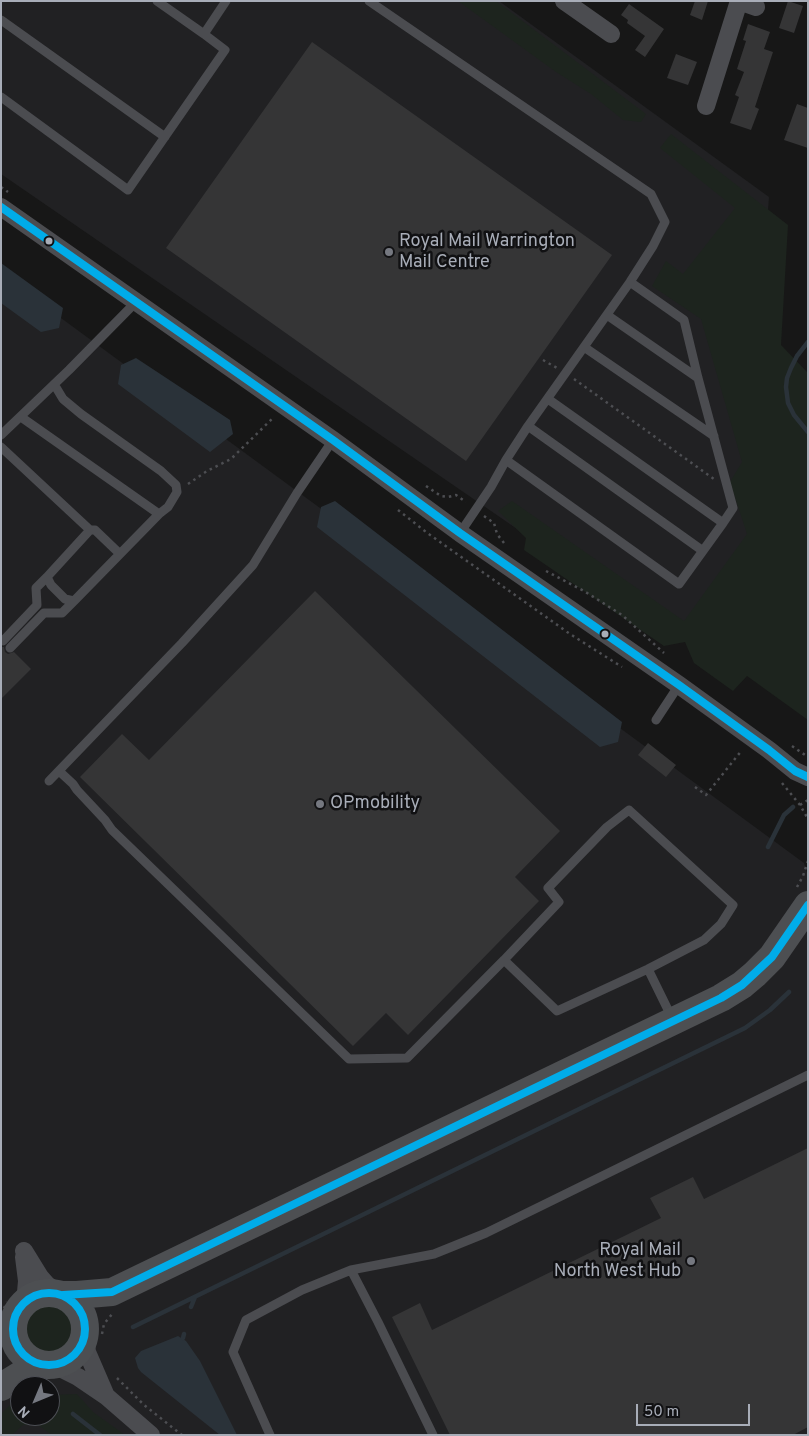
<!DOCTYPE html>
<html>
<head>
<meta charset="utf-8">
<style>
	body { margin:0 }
	#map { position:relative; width:809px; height:1436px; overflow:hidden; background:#171717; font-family:Overpass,sans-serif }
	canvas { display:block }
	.frame { position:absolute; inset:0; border:2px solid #a8adb8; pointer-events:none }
	.north { position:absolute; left:10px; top:1376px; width:50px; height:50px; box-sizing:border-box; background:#111113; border:1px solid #4d4f55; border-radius:50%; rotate:225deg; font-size:14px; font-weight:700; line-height:20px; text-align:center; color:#a8adb8 }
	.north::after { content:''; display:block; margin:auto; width:18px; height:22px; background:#757880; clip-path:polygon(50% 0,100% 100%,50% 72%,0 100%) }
	.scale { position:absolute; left:636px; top:1404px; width:114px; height:22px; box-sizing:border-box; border:2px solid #a8adb8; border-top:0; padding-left:6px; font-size:15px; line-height:18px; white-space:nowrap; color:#a8adb8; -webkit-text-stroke:4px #111113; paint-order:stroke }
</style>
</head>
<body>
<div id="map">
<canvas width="809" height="1436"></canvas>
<div class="frame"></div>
<div class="north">N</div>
<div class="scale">50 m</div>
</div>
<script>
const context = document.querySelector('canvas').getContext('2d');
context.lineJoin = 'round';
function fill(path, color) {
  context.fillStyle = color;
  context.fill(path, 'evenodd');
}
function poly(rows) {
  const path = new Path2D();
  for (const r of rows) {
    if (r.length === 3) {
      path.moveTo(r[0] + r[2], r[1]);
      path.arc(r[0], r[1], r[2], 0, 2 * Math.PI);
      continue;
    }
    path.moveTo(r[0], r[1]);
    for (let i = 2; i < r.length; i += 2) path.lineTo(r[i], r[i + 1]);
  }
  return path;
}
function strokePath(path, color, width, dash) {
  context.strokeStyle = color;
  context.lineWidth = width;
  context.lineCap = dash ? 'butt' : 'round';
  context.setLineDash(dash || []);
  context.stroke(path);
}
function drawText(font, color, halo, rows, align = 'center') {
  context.font = font + ' Overpass,sans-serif';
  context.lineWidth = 5;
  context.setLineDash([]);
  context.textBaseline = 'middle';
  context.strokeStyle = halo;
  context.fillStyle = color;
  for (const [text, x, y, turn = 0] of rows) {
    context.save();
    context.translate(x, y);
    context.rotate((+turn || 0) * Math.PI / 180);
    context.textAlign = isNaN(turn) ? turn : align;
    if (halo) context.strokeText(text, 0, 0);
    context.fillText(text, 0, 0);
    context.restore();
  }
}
fill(poly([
	[1,1,499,1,769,197,768,210,776,524,694,643,664,630,1,174],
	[1,274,804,863,808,876,808,1435,1,1435],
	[20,1386,50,1386,50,1416,20,1416]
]), '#212123');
fill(poly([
	[458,1,496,1,646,114,641,122,623,120,591,94,556,72],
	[671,134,788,225,781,345,808,373,808,720,747,676,733,691,694,663,685,642,664,646,524,550,526,538,498,511,512,501,684,621,747,534,730,482,742,462,701,319,652,286,666,261,683,274,735,208,660,148],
	[50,1329,24],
	[77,1394,93,1412,125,1435,52,1435,38,1425,23,1425,12,1435,1,1434,1,1414,19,1396,20,1416,50,1416,50,1395]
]), '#1d241e');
fill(poly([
	[1,263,63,308,59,328,41,332,1,303],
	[136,358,230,420,233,434,210,452,118,384,121,365],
	[335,501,622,722,618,742,600,747,317,527,321,507],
	[178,1336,186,1341,200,1361,237,1435,220,1435,141,1372,138,1368,135,1358,141,1351]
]), '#2a3239');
strokePath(poly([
	[808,342,797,356,791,368,787,378,786,387,788,403,794,415,808,432],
	[768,847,784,815,793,807],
	[191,1307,195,1297],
	[133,1327,745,1028,770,1010,789,992],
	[183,1338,184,1334],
	[73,1414,100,1435]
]), '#2a3239', 4.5);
fill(poly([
	[695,1,708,1,702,20,690,15],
	[788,1,803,6,794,33,779,28],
	[629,4,664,29,645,57,635,50,645,36,627,23,628,20,621,15],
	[748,24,770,32,764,49,773,52,755,107,759,109,751,130,730,123,739,97,735,95,744,72,737,69,746,41,743,40],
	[312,42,612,255,466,461,166,248],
	[676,54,697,62,688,85,667,78],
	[797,104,808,108,808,148,784,140],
	[315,591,560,831,515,877,539,901,408,1035,386,1013,353,1046,80,777,122,734,149,760],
	[1,647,4,647,5,652,8,654,14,652,31,669,1,699],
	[648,743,676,765,666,777,638,755],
	[808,1148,808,1427,793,1435,450,1435,392,1317,420,1303,432,1330,661,1218,650,1198,693,1177,704,1199]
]), '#353536');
strokePath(poly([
	[1,187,8,192],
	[543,360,557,368],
	[574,379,714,479],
	[188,484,207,471,231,459,274,417],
	[426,486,441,496,448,497,456,495,466,502],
	[398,510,426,532,570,634,622,667],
	[484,516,494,523,497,534,504,543],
	[546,571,584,591,622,615,664,653],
	[792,746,808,757],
	[782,783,800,805,808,819],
	[695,787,706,795,742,750],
	[800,805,808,800],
	[797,887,803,876,808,861],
	[1,1314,7,1302],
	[102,1334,104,1324,113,1313],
	[117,1378,144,1405,182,1435]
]), '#4d4e52', 2.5, [2.5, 4]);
strokePath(poly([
	[157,1,204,34],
	[369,1,651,194,665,222,653,246,630,282,528,426,506,460,491,487,460,533],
	[1,20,165,137],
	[1,97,128,190,225,50,204,34,226,1],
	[607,315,698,378],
	[584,347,714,436],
	[548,399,723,523],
	[21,417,159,514,168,507,177,492,176,485,161,471,81,414,63,399,54,384],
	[528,426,703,551],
	[1,435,69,370,137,301],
	[1,447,90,530,47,577,51,585,65,599,74,601,159,514],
	[506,460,679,584,723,523,733,508,698,378,684,320,630,282],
	[90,530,95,530,120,554],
	[3,641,37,605,36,588,47,577],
	[10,648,44,613,62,613,74,601],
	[656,720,679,685],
	[59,771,73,784,77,790,105,820,112,830,349,1059,407,1058,504,960],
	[49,781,182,643,253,565,297,493,333,440],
	[629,810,733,905,721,924,704,940,648,969,557,1011,504,960,559,902,548,888,607,827,629,810],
	[648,969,672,1018],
	[351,1270,378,1322,433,1435],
	[270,1435,233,1352,246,1320,302,1290,351,1270,434,1254,486,1233,808,1075]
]), '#4b4c50', 9);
strokePath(poly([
	[564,1,611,34],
	[739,1,756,7],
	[706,106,739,1],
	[1,207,333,440,460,533,679,685,769,750,795,771,808,777],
	[24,1251,40,1277,47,1285,60,1294],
	[23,1303,26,1292,27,1281,24,1257],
	[85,1335,87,1352,106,1396],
	[54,1365,78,1377,106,1396,151,1435]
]), '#4b4c50', 18);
strokePath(poly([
	[49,1329,36],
	[63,1295,77,1295,112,1292,721,998,742,985,755,974,772,957,808,905],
	[1,1387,19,1376,43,1365]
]), '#4d4f52', 28);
strokePath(poly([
	[1,207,333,440,460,533,679,685,769,750,795,771,808,777],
	[49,1329,36],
	[63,1295,112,1292,721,998,742,985,772,957,808,905]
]), '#00ace9', 8);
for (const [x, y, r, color] of [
	[49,241,4.5,"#a8adb8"],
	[389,252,5,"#757880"],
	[605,634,4.5,"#a8adb8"],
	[320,804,5,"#757880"],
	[691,1261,5,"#757880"]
]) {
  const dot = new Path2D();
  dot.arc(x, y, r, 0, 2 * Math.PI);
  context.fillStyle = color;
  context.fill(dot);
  strokePath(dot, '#111113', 2);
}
drawText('18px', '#a8adb8', '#111113', [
	["Royal Mail Warrington",399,242],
	["Mail Centre",399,263],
	["OPmobility",330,804],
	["Royal Mail",681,1251,"right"],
	["North West Hub",681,1272,"right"]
], 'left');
</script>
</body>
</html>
